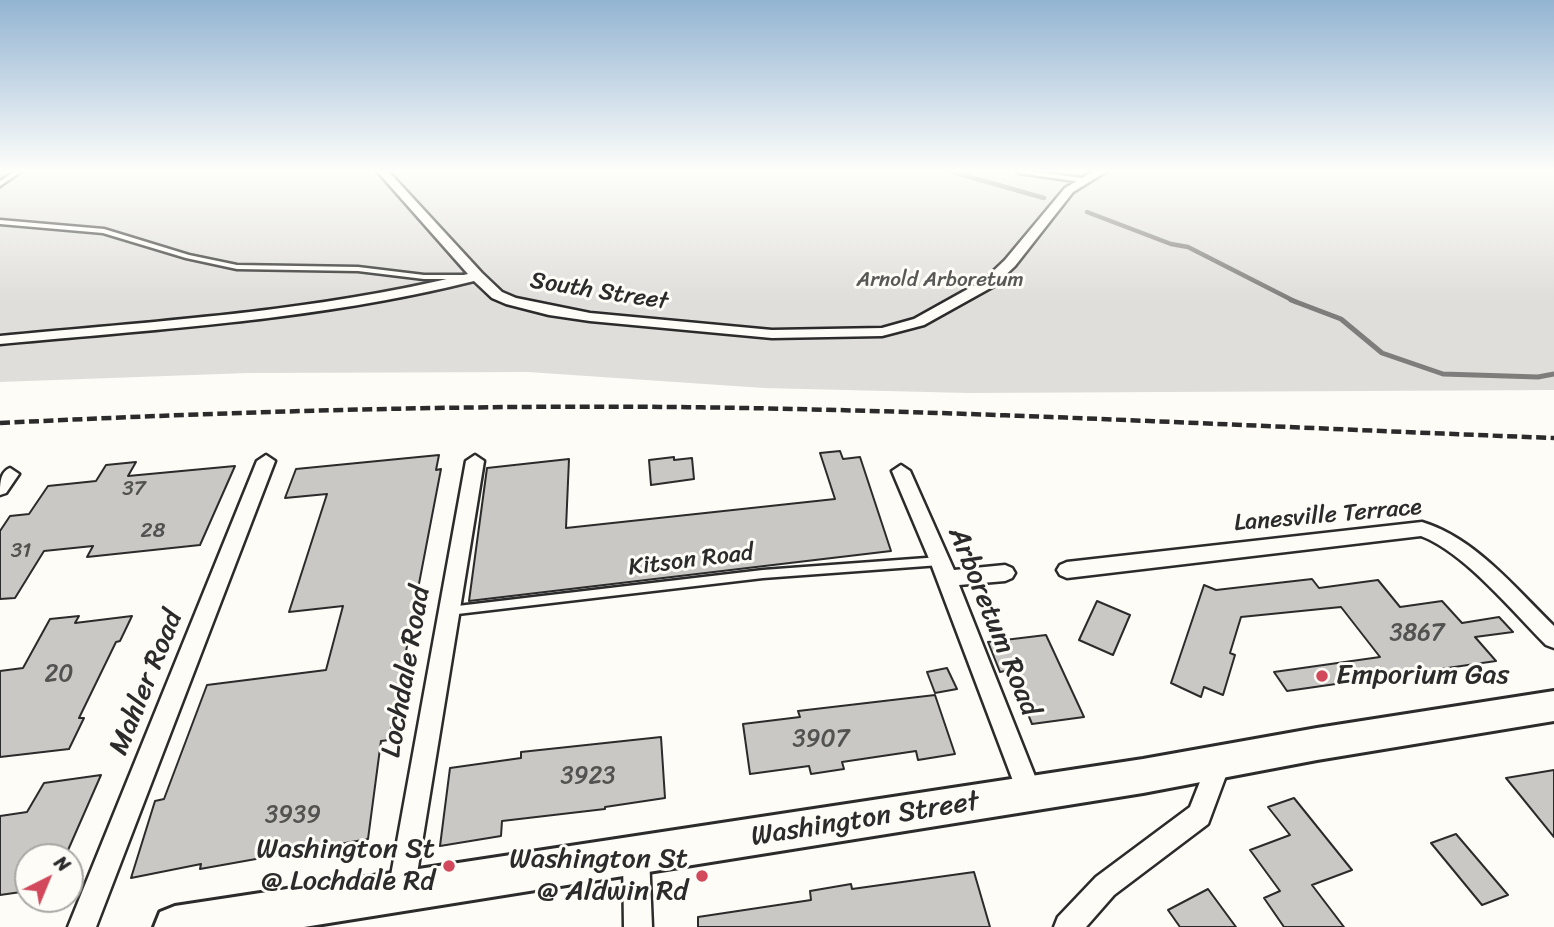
<!DOCTYPE html>
<html>
<head>
<meta charset="utf-8">
<style>
  body { margin:0 }
  #map { position:relative; width:1554px; height:927px; overflow:hidden; background:#fdfcf7; font-family:Sriracha,sans-serif }
  canvas { display:block }
  .north { position:absolute; left:14px; top:843px; width:70px; height:70px; box-sizing:border-box; background:#fdfcf7; border:2px solid #a9a8a5; border-radius:50%; rotate:43deg; font-size:19px; font-weight:700; line-height:28px; text-align:center; color:#2b2b2b }
  .north::after { content:''; display:block; margin:auto; width:24px; height:32px; background:#d1495b; clip-path:polygon(50% 0,100% 100%,50% 72%,0 100%) }
</style>
</head>
<body>
<div id="map">
<canvas width="1554" height="927"></canvas>
<div class="north">N</div>
</div>
<script>
const context = document.querySelector('canvas').getContext('2d');
context.lineJoin = 'round';
function fill(path, color) {
  context.fillStyle = color;
  context.fill(path, 'evenodd');
}
function trace(path, color, width, dash) {
  context.strokeStyle = color;
  context.lineWidth = width;
  context.lineCap = dash ? 'butt' : 'round';
  context.setLineDash(dash || []);
  context.stroke(path);
}
function drawText(font, color, halo, rows, align = 'center') {
  context.font = font + ' Sriracha,sans-serif';
  context.lineWidth = 6;
  context.setLineDash([]);
  context.textBaseline = 'middle';
  context.strokeStyle = halo;
  context.fillStyle = color;
  for (const [text, x, y, turn = 0] of rows) {
    context.save();
    context.translate(x, y);
    context.rotate((+turn || 0) * Math.PI / 180);
    context.textAlign = isNaN(turn) ? turn : align;
    if (halo) context.strokeText(text, 0, 0);
    context.fillText(text, 0, 0);
    context.restore();
  }
}
fill(new Path2D(`
  M0 171H1554V390L969 393 764 388 528 372 248 373 0 382Z`), '#dfdeda');
trace(new Path2D(`
  M949 171 1044 198
  M1087 212 1171 244 1188 247 1296 302`), '#7e7d7b', 4.5);
trace(new Path2D(`
  M1291 300 1341 319 1382 353 1443 374 1538 377 1554 374`), '#7e7d7b', 5);
const building = new Path2D(`
  M840 451 843 459 860 457 891 551 469 601 487 468 569 459 566 528 835 499 820 453Z
  M439 455 436 470 441 469 389 740 381 741 368 839 200 869 201 864 131 878 155 801 164 799 207 685 326 670 343 606 289 612 327 494 285 498 296 469Z
  M674 457V460L692 458 694 479 651 485 649 460Z
  M136 462 128 476 235 466 200 545 87 557 93 546 44 551 15 598 0 599V531L10 516 29 514 48 486 96 481 106 465Z
  M1312 579 1319 588 1378 580 1400 607 1442 601 1462 623 1499 617 1513 632 1475 637 1496 661 1287 691 1274 672 1380 657 1341 607 1241 617 1230 653 1235 655 1223 695 1204 687 1201 697 1171 683 1204 585 1216 590Z
  M1097 601 1130 615 1113 655 1079 640Z
  M79 616 75 623 132 616 120 641 116 642 79 718H84L69 749 0 757V671L23 668 50 619Z
  M1046 635 1084 717 1032 724 1010 670 1000 672 988 642Z
  M947 668 957 689 935 693 927 672Z
  M935 695 955 754 918 760 916 751 842 762 844 769 811 774 809 766 750 774 743 724 800 717 798 711Z
  M661 737 665 798 605 807V809L502 821 501 836 440 846 450 768 521 758V752Z
  M1554 770V837L1506 778Z
  M101 775 65 857H28V891L0 895V816L27 812 44 783Z
  M1294 798 1352 870 1312 885 1344 927H1284L1264 898 1280 891 1250 850 1290 835 1268 807Z
  M1456 834 1508 895 1482 905 1431 843Z
  M974 872 990 927H698V917L811 900 810 891 851 884 852 889Z
  M1208 889 1236 927H1180L1168 910Z`);
fill(building, '#c9c8c4');
trace(building, '#2b2b2b', 2);
const lane = new Path2D(`
  M16 171H22L0 186V181Z
  M1017 171H1028L1082 178 1085 180 1082 182 1019 173Z
  M0 220 104 229 189 255 237 265 358 267 424 275H465L468 277 465 279H424L358 271 237 269 186 258 103 233 0 224Z
  M940 557 943 558 945 561 943 564 940 565 763 578 449 615 445 614 444 611 445 608 449 607 763 570Z`);
const street = new Path2D(`
  M377 171H388L482 273 502 292 516 298 590 313 772 330 882 328 914 319 984 280 1005 260 1065 188 1094 171H1107L1073 192 1015 266 994 286 924 325 882 336 772 338 590 321 549 315 506 304 492 298 474 281C319 320 159 329 0 344V336C156 321 315 312 468 274Z
  M266 455 275 461 96 927H68L257 461Z
  M475 455 484 461 414 892 410 901 401 905 392 901 388 892 466 461Z
  M901 465 910 471 954 570 1005 565 1012 568 1015 573 1012 578 1005 581 959 585 1042 794 1039 802 1030 806 1021 802 1018 794 930 561 892 471Z
  M10 468 19 474 6 493 0 495C0 484 0 472 10 468Z
  M1422 522C1475 538 1515 588 1554 626V648L1546 645C1513 612 1464 552 1421 536L1067 578 1060 575 1057 570 1060 565 1067 562Z
  M1219 751 1227 754 1231 762 1208 824 1114 895 1086 927H1054L1058 917 1096 877 1190 807 1211 754Z
  M636 842 645 846 649 855 652 927H624L623 855 627 846Z`);
const primary = new Path2D(`
  M1554 691V721L1317 760 1143 793 304 927H154L160 912 175 906 1143 759 1317 728Z`);
trace(lane, '#2b2b2b', 5);
trace(street, '#2b2b2b', 5);
trace(primary, '#2b2b2b', 6);
fill(lane, '#fdfcf7');
fill(street, '#fdfcf7');
fill(primary, '#fdfcf7');
trace(new Path2D(`
  M0 423C224 412 448 405 672 407 966 410 1260 427 1554 438`), '#2b2b2b', 4.5, [10, 4.5]);
const sky = context.createLinearGradient(0, 0, 0, 300);
sky.addColorStop(0, '#93b4d2');
sky.addColorStop(0.57, '#fefefb');
sky.addColorStop(1, '#fefefb00');
context.fillStyle = sky;
context.fillRect(0, 0, 1554, 300);
for (const [x, y, r, color] of [
  [1322,676,7,"#d1495b"],
  [449,866,7,"#d1495b"],
  [702,876,7,"#d1495b"]
]) {
  const dot = new Path2D();
  dot.arc(x, y, r, 0, 2 * Math.PI);
  context.fillStyle = color;
  context.fill(dot);
  trace(dot, '#fdfcf7', 2.5);
}
drawText('21px', '#585857', '#fdfcf7', [
  ["Arnold Arboretum",940,281]
]);
drawText('21px', '#525251', null, [
  ["37",134,490],
  ["28",153,532],
  ["31",21,552]
]);
drawText('24px', '#2b2b2b', '#fdfcf7', [
  ["South Street",599,292,9],
  ["Lanesville Terrace",1328,516,-5],
  ["Kitson Road",691,561,-7]
]);
drawText('24px', '#525251', null, [
  ["3867",1417,634],
  ["20",59,675],
  ["3907",821,740],
  ["3923",588,777],
  ["3939",293,816]
]);
drawText('28px', '#2b2b2b', '#fdfcf7', [
  ["Arboretum Road",993,622,68],
  ["Lochdale Road",407,672,-80],
  ["Mahler Road",147,683,-68],
  ["Washington Street",865,820,-9]
]);
drawText('28px', '#2b2b2b', '#fdfcf7', [
  ["Emporium Gas",1336,676,"left"],
  ["Washington St",435,850],
  ["@ Lochdale Rd",435,882],
  ["Washington St",688,860],
  ["@ Aldwin Rd",688,892]
], 'right');
</script>
</body>
</html>
